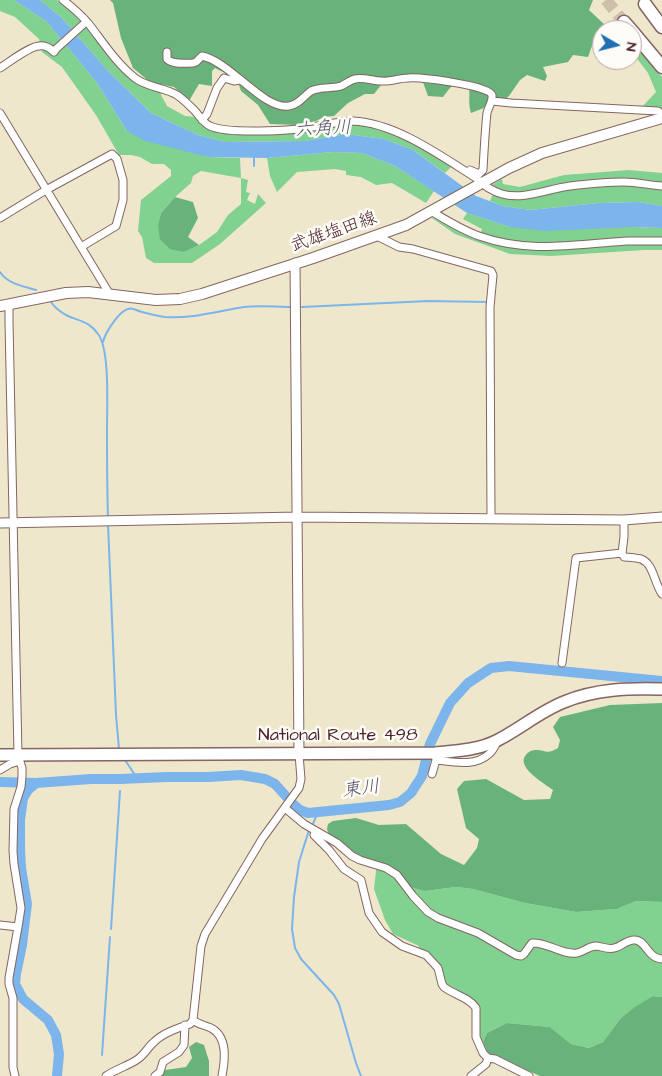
<!DOCTYPE html>
<html>
<head>
<meta charset="utf-8">
<style>
  body { margin:0 }
  #map { position:relative; width:662px; height:1076px; overflow:hidden; background:#efe7cb; font-family:"Architects Daughter",sans-serif }
  canvas { display:block }
  .north { position:absolute; left:592px; top:20px; width:50px; height:50px; box-sizing:border-box; background:#fdfcf7; border:1px solid #b5a4a5; border-radius:50%; rotate:98deg; font-size:14px; font-weight:700; line-height:20px; text-align:center; color:#4a1f2b }
  .north::after { content:''; display:block; margin:auto; width:18px; height:22px; background:#1f6fb2; clip-path:polygon(50% 0,100% 100%,50% 72%,0 100%) }
</style>
</head>
<body>
<div id="map">
<canvas width="662" height="1076"></canvas>
<div class="north">N</div>
</div>
<script>
const context = document.querySelector('canvas').getContext('2d');
context.lineJoin = 'round';
function fill(path, color) {
  context.fillStyle = color;
  context.fill(path, 'evenodd');
}
function trace(path, color, width, dash) {
  context.strokeStyle = color;
  context.lineWidth = width;
  context.lineCap = dash ? 'butt' : 'round';
  context.setLineDash(dash || []);
  context.stroke(path);
}
function drawText(font, color, halo, rows, align = 'center') {
  context.font = font + ' "Architects Daughter","Klee One",sans-serif';
  context.lineWidth = 5;
  context.setLineDash([]);
  context.textBaseline = 'middle';
  context.strokeStyle = halo;
  context.fillStyle = color;
  for (const [text, x, y, turn = 0] of rows) {
    context.save();
    context.translate(x, y);
    context.rotate((+turn || 0) * Math.PI / 180);
    context.textAlign = isNaN(turn) ? turn : align;
    if (halo) context.strokeText(text, 0, 0);
    context.fillText(text, 0, 0);
    context.restore();
  }
}
fill(new Path2D(`
  M0 0H14L47 22 97 83 127 131 208 157 240 158 241 178 248 180 246 192 250 193 247 200 255 204 258 194 266 203 220 244 192 263H154L146 258 142 237 138 231 141 200 171 176V170L164 164H152L140 157 131 155H119L96 115 62 67 42 52 39 39 15 17 0 11ZM201 171 241 178V204L228 215 217 232 199 245 184 252 158 225 161 213 175 197 191 183 193 176Z
  M40 0H57L70 10 88 29 115 64 134 82 160 93 167 106 185 116 196 117 204 127 215 131 232 133 312 131 350 124 375 127 414 142 451 167 445 173 413 150 384 139 346 134 304 141 225 142 198 135 151 113 108 71 61 17Z
  M632 46H636L662 77V108H641L656 92 648 73 632 52Z
  M333 152 362 153 395 166 434 191 426 203 392 183 376 185 361 177 346 175V171L335 169 297 172 277 192 270 176 267 158Z
  M629 170 662 173V206L638 202 599 203 530 210 503 206 490 201 495 189 490 186 502 179 503 184 520 187 564 175Z
  M467 213 510 227H632L662 228V250H644L551 256 510 254 455 234 432 218 435 216 479 238 482 229 463 219Z
  M377 862 387 865 425 891 456 887 473 889 525 903 576 912 617 909 636 901 661 902H662V997L653 996 620 1019 603 1042 589 1048 571 1044 550 1027 507 1023 487 1033 483 1042 480 1041 477 1005 445 985 441 967 418 949 419 946 393 934 385 920 374 889Z`), '#81d191');
fill(new Path2D(`
  M110 0H593L589 10 606 26 605 30H602V39L593 43 588 57 573 55 568 62 543 67 547 76 545 81 527 75 520 80 509 96 505 99 488 100 484 108 471 113C468 104 470 96 469 86 451 84 453 84 443 97L428 96 420 74 402 76 385 80 374 94H365L348 103 334 116 324 117 316 121 297 125 270 124 258 105 241 91 237 79 215 68 212 71V86L199 84 189 101 174 87 150 82 133 68 121 38 113 3Z
  M175 197 193 202 198 218 188 237 199 245 184 252 170 249 160 239 158 225 161 213Z
  M662 703V902L636 901 617 909 576 912 525 903 473 889 456 887 425 891 411 887 387 865 358 856 342 843 329 836 327 829 328 824 333 821 356 818 379 825 406 824 441 854 464 865 477 848 479 839 466 828 457 789 464 781 486 779 524 800 550 799 553 790C545 784 517 768 525 756 527 753 531 750 535 750 547 750 546 755 558 748L560 740 553 727 560 717 610 705Z
  M653 996 662 997V1076H540L488 1053 483 1042 487 1033 507 1023 550 1027 571 1044 589 1048 603 1042 620 1019 635 1007Z
  M196 1042 204 1045 209 1061V1076H158L165 1070 186 1067 192 1058 189 1047Z`), '#68b37b');
fill(new Path2D(`
  M14 0H40L61 17 108 71 151 113 198 135 225 142 304 141 346 134 384 139 413 150 476 196 503 206 530 210 599 203 638 202 662 206V228L632 227 544 231 510 227 467 213 395 166 362 153 333 152 267 158 208 157 145 141 127 131 97 83 47 22Z`), '#7bb5ec');
trace(new Path2D(`
  M254 156V166
  M0 272C8 284 23 286 36 290
  M51 302C55 308 59 311 66 315 78 321 89 321 98 334 110 349 107 407 107 428 107 458 107 487 108 517
  M302 307 428 301 488 302
  M103 342C105 333 119 311 128 309 133 307 137 311 142 312 150 314 157 316 165 317 192 319 218 311 244 307 259 305 276 307 291 307
  M108 524 116 715 119 749
  M125 760 137 778
  M312 826 318 812
  M309 830 299 862 294 897 292 929 295 948 301 959 334 995 339 1004 356 1063 361 1076
  M111 929 120 791
  M102 1055 110 937`), '#7bb5ec', 2);
trace(new Path2D(`
  M0 782 36 783 91 779H120L167 777H208L241 775 265 779 275 784 293 804 300 810 308 813 389 805 400 802 411 793 422 776 430 744 450 703 468 683 491 668 509 666 662 681
  M36 783 28 790 23 798 20 820V848L21 868 27 904 22 945 16 974 15 984 23 999 48 1020 56 1035 59 1054 57 1076`), '#7bb5ec', 10);
trace(new Path2D(`
  M606 0 624 22`), '#cebfab', 12, [12, 6]);
const minor = new Path2D(`
  M63 0C72 7 81 15 88 23 103 42 116 63 135 78 148 88 164 87 177 95 183 99 189 105 194 110 199 115 203 123 210 126 226 134 292 131 312 127 326 125 339 121 353 121 396 123 441 156 476 178 483 185 492 191 502 194 523 200 548 189 570 186 587 184 607 182 624 182 636 182 649 185 662 186
  M167 52V59C173 65 185 63 193 63L196 62 202 56C231 62 263 110 289 106 298 105 304 96 311 91 321 86 331 89 341 86 346 84 350 80 355 79 363 77 373 81 381 81 390 82 399 78 408 78 419 77 489 85 492 95 493 101 488 108 487 113 485 132 484 151 483 170L479 174 470 170
  M0 68C8 63 30 46 39 46 45 45 50 48 54 52L56 49 86 22
  M492 101 511 103 658 111 662 114
  M0 113 109 293
  M202 120 207 114 217 88 224 78 234 81 240 80
  M431 211C446 220 462 230 479 236 530 254 575 244 627 241 639 241 650 241 662 241
  M0 218 46 190 112 154 117 159 123 180V200L116 226 81 247
  M377 236 399 247 413 249 491 271 493 275 490 307 491 519
  M9 305V322L18 755 22 768V777L21 787 14 809 13 851 14 864 21 908 18 927 9 978V984L13 998V1067L15 1076
  M622 553 624 537V520
  M562 663 576 558 622 553 624 557C630 557 636 558 641 559 654 564 654 583 662 594
  M435 753 436 760C454 762 475 767 489 754 493 751 495 745 498 741
  M0 770 10 764 20 761
  M432 774 436 760
  M285 808 304 824 337 843 352 856 360 860 386 868 397 875 413 896 428 912 438 918 478 933 516 955 521 956 524 954 532 943C547 942 562 955 577 953 583 952 588 947 595 946 601 946 608 950 614 948 621 947 627 939 635 940 644 940 647 953 655 957 657 958 660 959 662 959
  M315 831 314 835 329 850 344 869 361 880 369 913 382 932 402 946 426 955 438 968 442 984 444 987C454 995 469 997 476 1008V1037L483 1053 488 1058 495 1059 529 1076
  M0 925 18 927
  M193 1020C199 1025 205 1025 211 1028 228 1037 225 1060 222 1076
  M106 1076C116 1069 128 1066 138 1059 145 1054 148 1047 154 1042 163 1033 178 1028 190 1024L193 1020 201 946 205 934 262 839 299 788 301 779 299 754
  M155 1076 160 1072 163 1062 179 1052 184 1045 185 1025
  M471 1076 486 1064 488 1058`);
const tertiary = new Path2D(`
  M295 263 299 754
  M0 523 298 517 624 520 662 517`);
const secondary = new Path2D(`
  M0 306 66 293 88 292 156 300 180 299 202 294 313 258 406 225 509 168 542 153 662 118`);
const trunk = new Path2D(`
  M0 755 435 753C457 751 479 750 498 740 521 728 541 711 564 702 595 689 629 688 662 689`);
const motorway = new Path2D(`
  M645 4 662 27
  M624 22 631 30
  M632 31 662 67`);
trace(minor, '#846563', 9);
trace(tertiary, '#846563', 11);
trace(secondary, '#846563', 12);
trace(trunk, '#846563', 14);
trace(motorway, '#846563', 15);
trace(minor, '#fff', 7);
trace(tertiary, '#fff', 9);
trace(secondary, '#fff', 10);
trace(trunk, '#fff', 11);
trace(motorway, '#fff', 12);
drawText('18px', '#4a1f2b', '#fdfcf7', [
  ["武雄塩田線",334,233,-19],
  ["National Route 498",338,736]
]);
drawText('italic 19px', '#5b546f', '#fdfcf7', [
  ["六角川",323,130,-3],
  ["東川",361,790,-7]
]);
</script>
</body>
</html>
